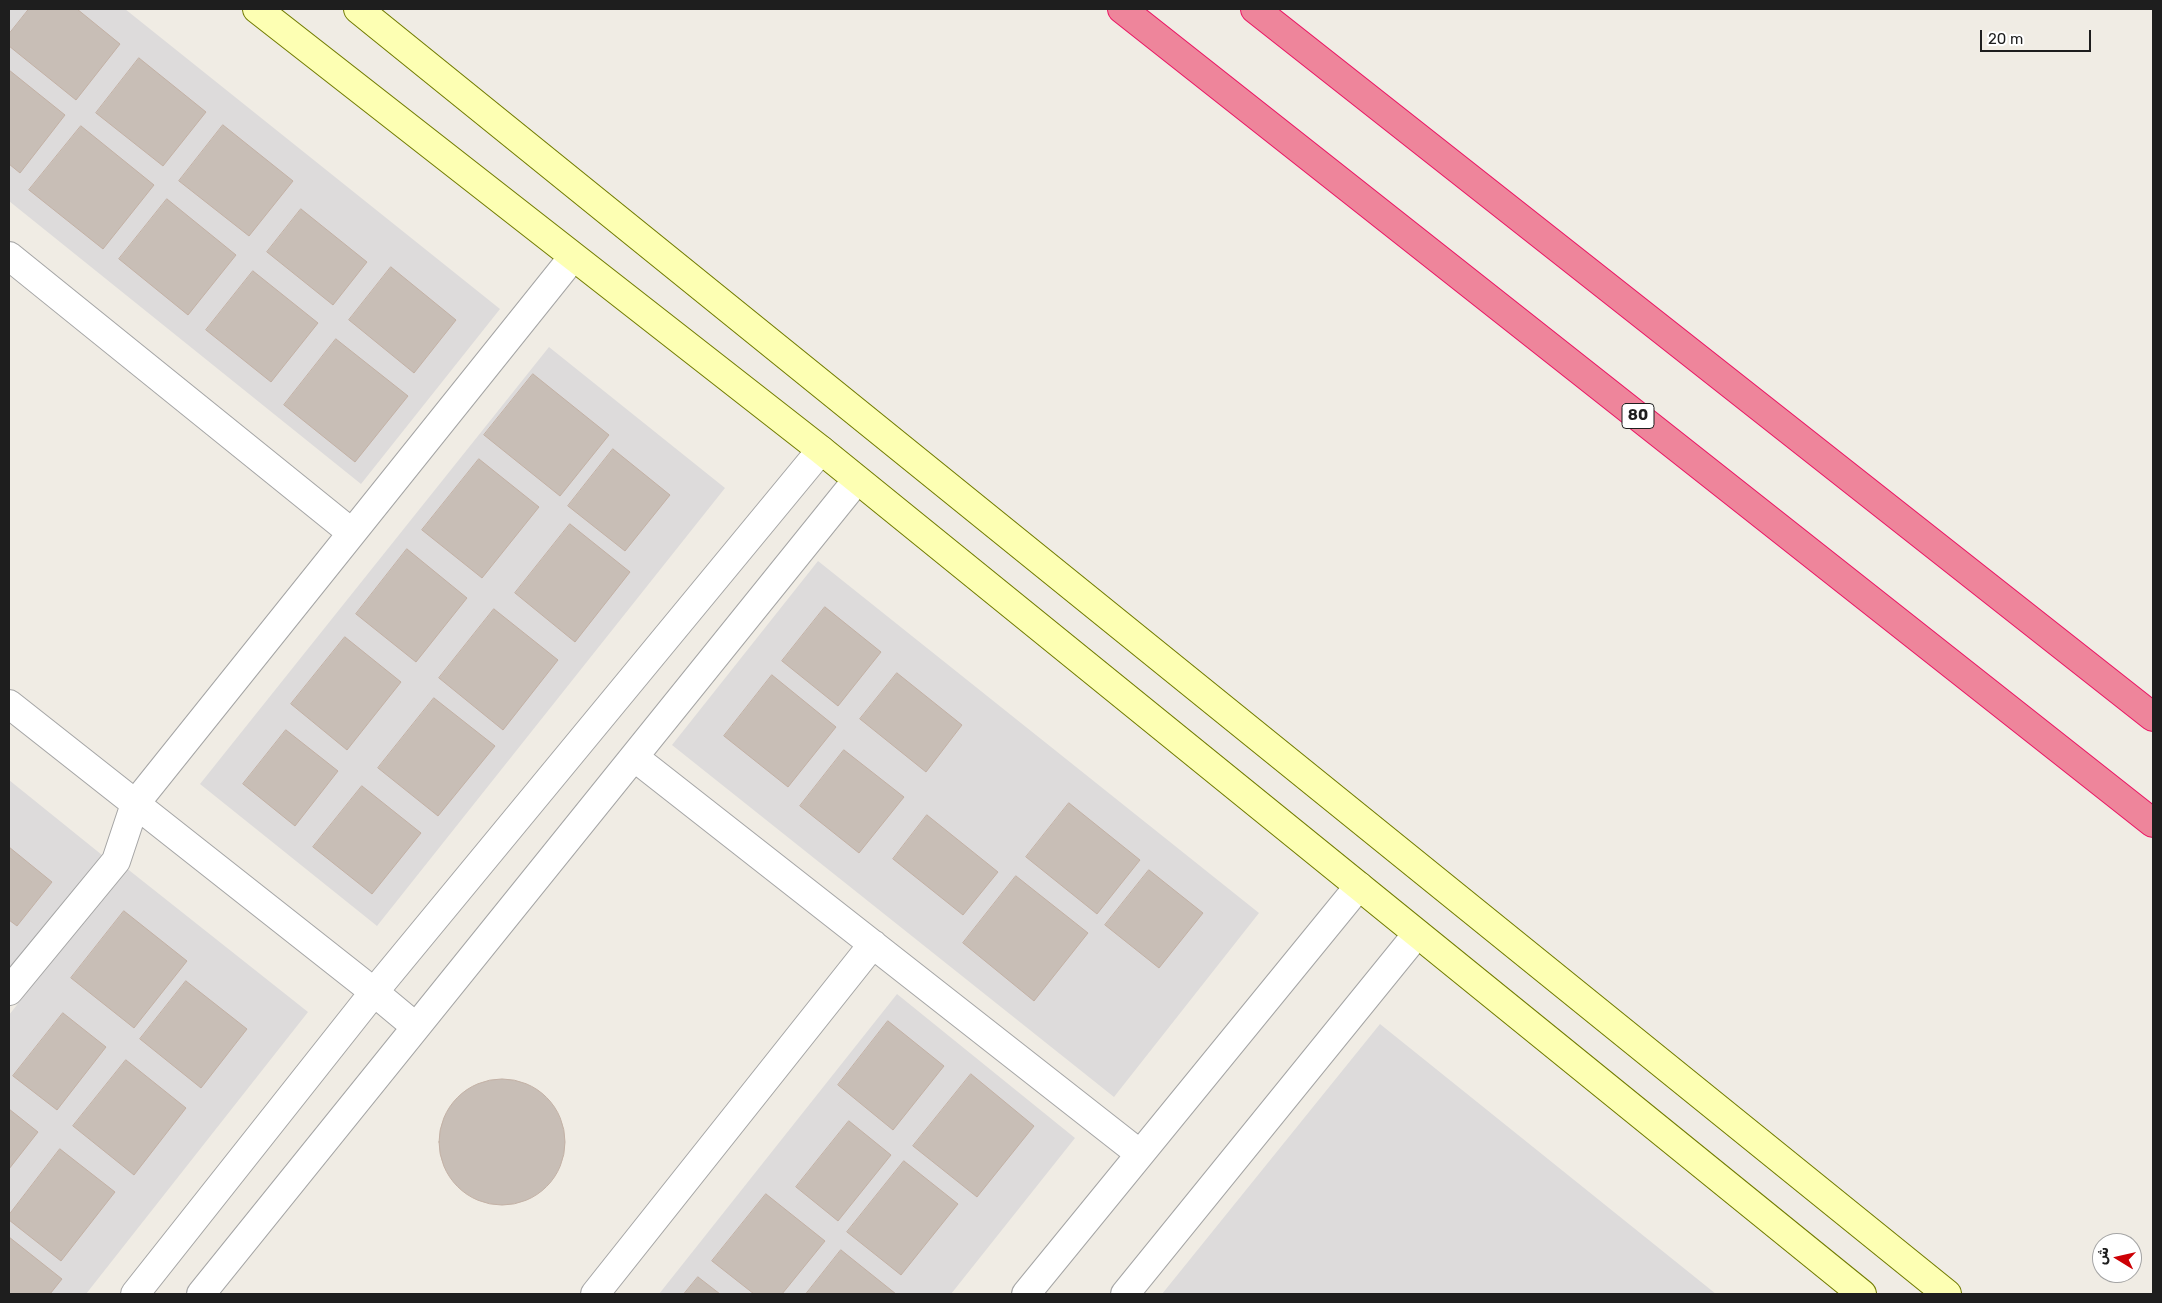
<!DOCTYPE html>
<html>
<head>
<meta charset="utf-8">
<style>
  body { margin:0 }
  #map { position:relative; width:2162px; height:1303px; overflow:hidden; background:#f0ece4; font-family:Rubik,"Noto Sans Arabic",sans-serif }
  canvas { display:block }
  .frame { position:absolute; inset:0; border:10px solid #1e1e1e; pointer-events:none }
  .north { position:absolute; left:2092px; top:1233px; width:50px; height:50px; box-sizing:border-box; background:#fff; border:1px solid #a5a5a5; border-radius:50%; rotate:279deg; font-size:14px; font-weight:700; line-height:20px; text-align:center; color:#1e1e1e }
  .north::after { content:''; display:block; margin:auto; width:18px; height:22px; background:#cd0005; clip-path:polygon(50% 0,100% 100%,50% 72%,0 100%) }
  .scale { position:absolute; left:1980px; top:30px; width:111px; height:22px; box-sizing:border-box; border:2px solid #1e1e1e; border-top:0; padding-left:6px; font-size:15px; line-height:18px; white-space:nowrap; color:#1e1e1e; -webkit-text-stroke:4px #fff; paint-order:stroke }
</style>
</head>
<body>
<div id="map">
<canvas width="2162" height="1303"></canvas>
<div class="frame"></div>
<div class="north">ش</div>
<div class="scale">20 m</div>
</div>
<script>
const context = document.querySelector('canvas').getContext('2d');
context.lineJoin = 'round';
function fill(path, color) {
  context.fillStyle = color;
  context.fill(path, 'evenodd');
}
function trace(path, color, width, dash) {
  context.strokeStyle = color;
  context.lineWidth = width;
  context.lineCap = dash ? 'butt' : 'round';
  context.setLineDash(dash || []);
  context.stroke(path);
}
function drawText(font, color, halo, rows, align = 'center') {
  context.font = font + ' Rubik,sans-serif';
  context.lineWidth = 4.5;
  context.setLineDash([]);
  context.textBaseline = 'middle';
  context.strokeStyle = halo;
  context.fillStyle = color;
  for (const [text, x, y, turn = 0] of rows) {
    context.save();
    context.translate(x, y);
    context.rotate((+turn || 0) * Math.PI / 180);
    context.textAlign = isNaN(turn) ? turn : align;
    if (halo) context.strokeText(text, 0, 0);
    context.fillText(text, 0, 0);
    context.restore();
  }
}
fill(new Path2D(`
  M9 9H125L500 309 361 484 9 201Z
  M549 347 725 488 377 926 200 784Z
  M818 561 1259 913 1114 1097 672 745Z
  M9 780 102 855 9 971Z
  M125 867 308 1012 86 1294H9V1015Z
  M897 994 1075 1138 951 1294H659Z
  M1380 1024 1716 1294H1162Z`), '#dddbdb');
const building = new Path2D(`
  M29 9H77L120 44 76 100 9 46V34Z
  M139 58 206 112 163 166 96 113Z
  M9 70 65 115 20 173 9 164Z
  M223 125 293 181 249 236 179 181Z
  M81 126 154 185 103 249 29 190Z
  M167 199 236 255 188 315 119 259Z
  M301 209 367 262 333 305 267 252Z
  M391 267 456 320 414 373 349 320Z
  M253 271 318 323 271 382 206 330Z
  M336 339 408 396 355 462 284 405Z
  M533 374 609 435 560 496 484 435Z
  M613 449 670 495 625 551 568 506Z
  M479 459 539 507 482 578 422 530Z
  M570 524 630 572 575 642 515 593Z
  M407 549 467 598 416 662 356 614Z
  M825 607 881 652 838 706 782 661Z
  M494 609 558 660 503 730 439 678Z
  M345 637 401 682 347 750 291 704Z
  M897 673 962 725 926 772 860 719Z
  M772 675 836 727 788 787 724 736Z
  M434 698 495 746 438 816 378 768Z
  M286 730 338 771 295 826 243 784Z
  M844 750 904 797 859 853 800 806Z
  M362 786 421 833 372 894 313 847Z
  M1069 803 1140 860 1097 914 1026 857Z
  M927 815 998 872 963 915 893 859Z
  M9 847 52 882 17 926 9 920Z
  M1149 870 1203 913 1159 968 1105 925Z
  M1016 876 1088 933 1034 1001 963 943Z
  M124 911 187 961 134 1028 71 978Z
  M186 981 247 1029 201 1088 140 1039Z
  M63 1013 106 1047 57 1110 13 1076Z
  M888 1021 944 1066 893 1130 838 1085Z
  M126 1060 186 1108 134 1175 73 1126Z
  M971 1074 1034 1126 977 1197 913 1146Z
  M439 1142a63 63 0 1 1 126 0a63 63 0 1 1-126 0Z
  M9 1109 38 1132 9 1169Z
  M849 1121 891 1155 838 1221 796 1187Z
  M60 1149 115 1192 61 1261 9 1220V1215Z
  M904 1161 958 1204 901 1275 847 1232Z
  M766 1194 825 1241 782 1294H754L712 1261Z
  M9 1237 62 1279 50 1294H9Z
  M841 1250 896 1294H806Z
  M698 1277 720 1294H684Z`);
fill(building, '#c8beb6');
trace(building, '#c3b1a5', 1);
const street = new Path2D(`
  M9 256 352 533
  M9 704 374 992 416 1027
  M634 757 1140 1154
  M9 991 116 861 135 804 573 257
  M135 1294 374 992 821 450
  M201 1294 857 480
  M595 1294 873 944
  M1026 1294 1359 886
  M1125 1294 1417 934`);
const secondary = new Path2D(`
  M257 9 821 450 1862 1294
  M358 9 1947 1294`);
const highway = new Path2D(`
  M1122 9 2153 823
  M1255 9 2153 717`);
trace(street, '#a5a5a5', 30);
trace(secondary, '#717b00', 30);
trace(highway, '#ea1563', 30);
trace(street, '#fff', 28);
trace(secondary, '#fdffb3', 28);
trace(highway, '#ee859b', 28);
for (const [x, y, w] of [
  [1638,416,32]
]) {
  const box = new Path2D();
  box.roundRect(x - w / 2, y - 12.5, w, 25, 4);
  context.fillStyle = '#fff';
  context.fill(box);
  trace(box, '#1e1e1e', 1);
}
drawText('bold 15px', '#1e1e1e', null, [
  ["80",1638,416]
]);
</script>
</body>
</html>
